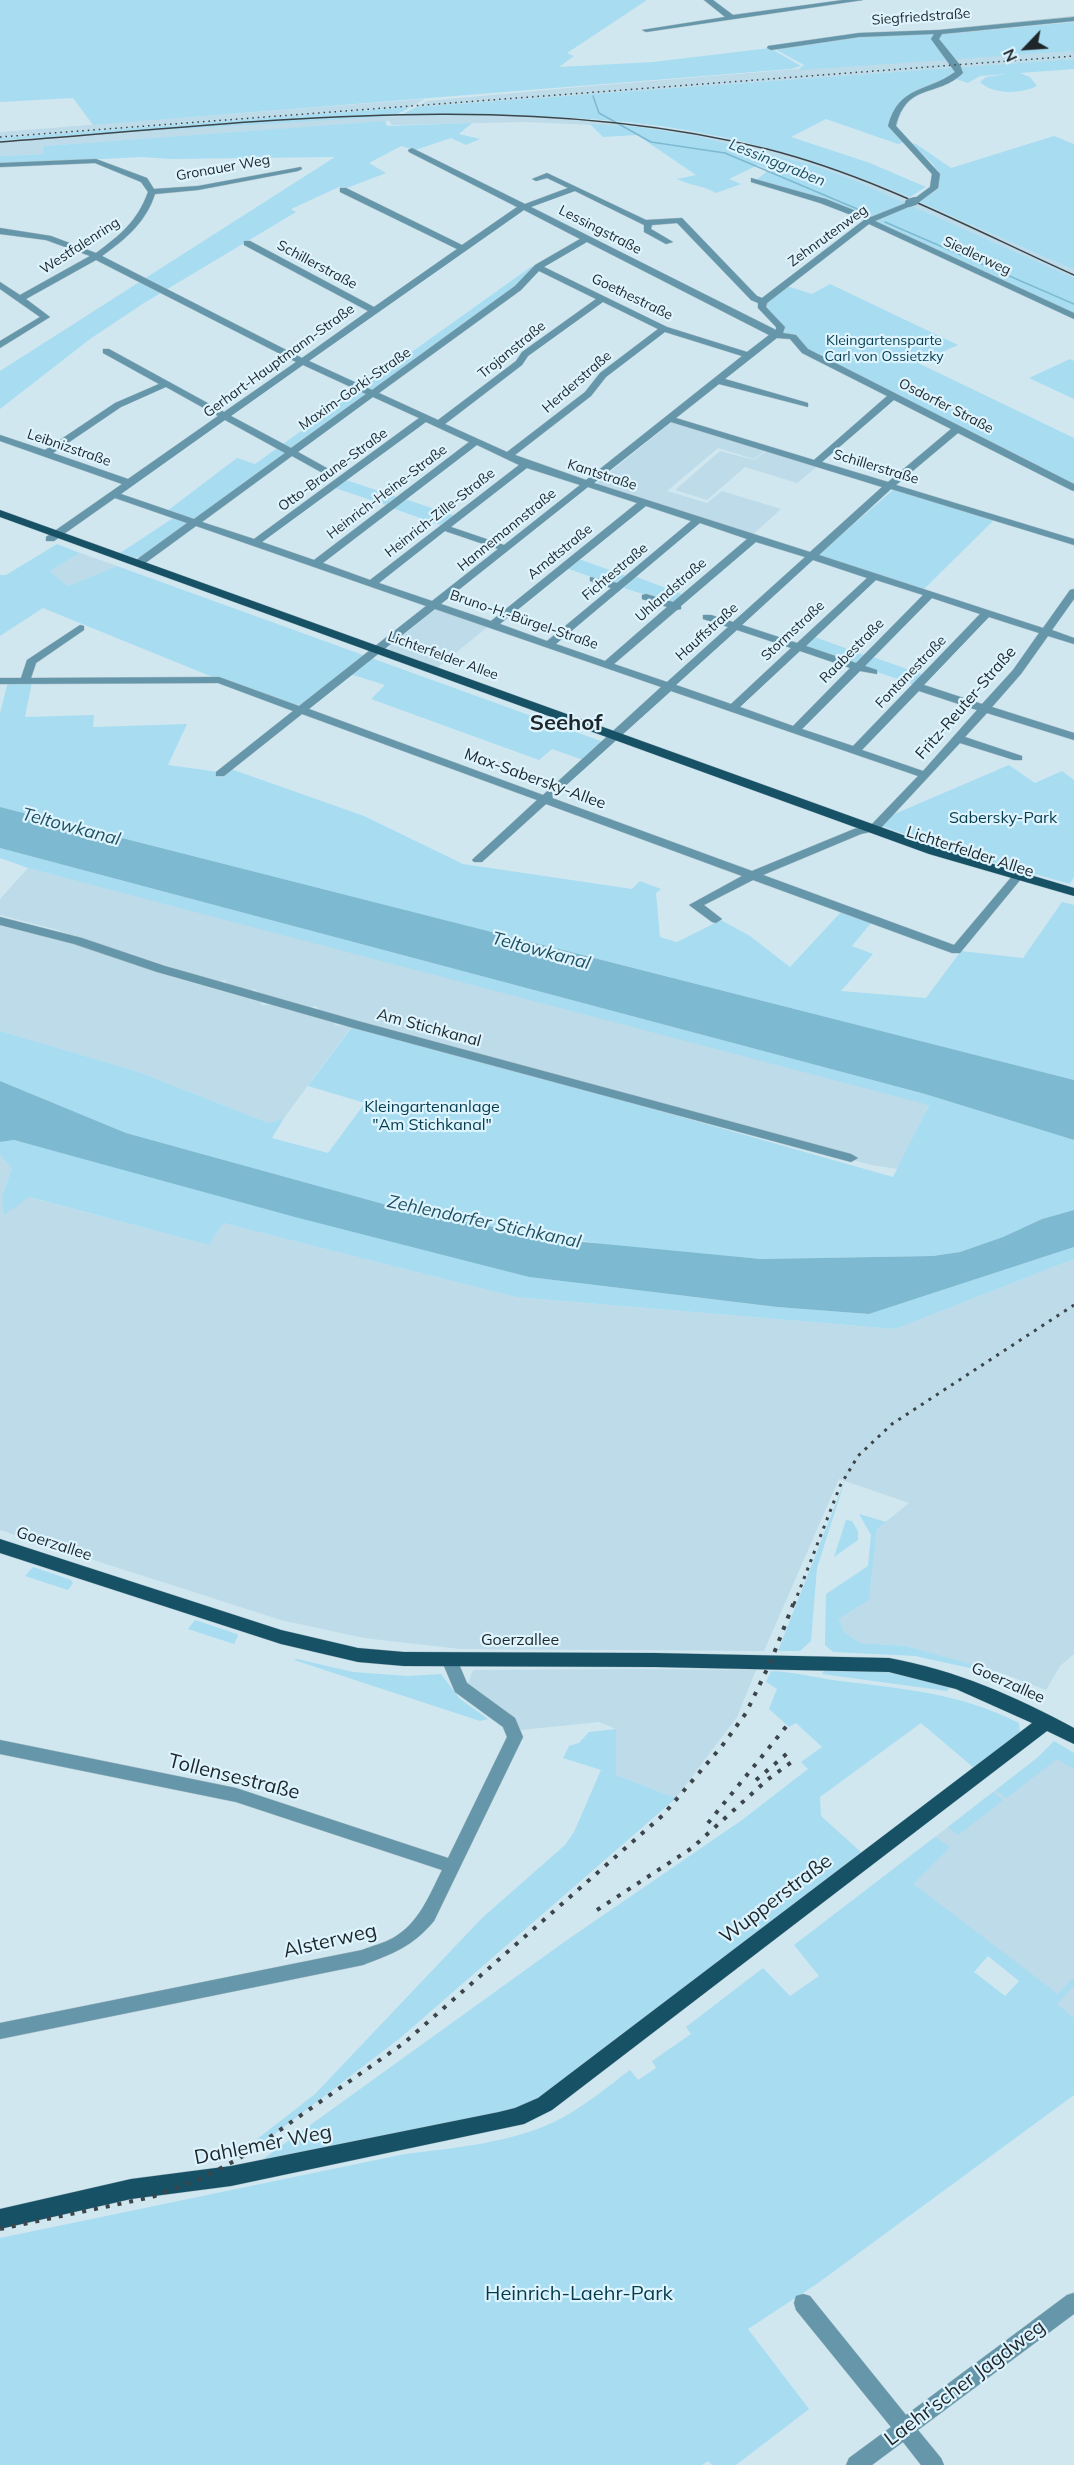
<!DOCTYPE html>
<html>
<head>
<meta charset="utf-8">
<style>
  body { margin:0 }
  #map { position:relative; width:1074px; height:2465px; overflow:hidden; background:#d0e7f0; font-family:Mulish,sans-serif }
  canvas { display:block }
  .north { position:absolute; left:996px; top:18px; width:60px; height:60px; -webkit-text-stroke:4px #ddf4fe; paint-order:stroke; rotate:245deg; font-size:16px; font-weight:700; line-height:24px; text-align:center; color:#1e262a }
  .north::after { content:''; display:block; margin:auto; width:21px; height:27px; background:#1e262a; clip-path:polygon(50% 0,100% 100%,50% 72%,0 100%) }
</style>
</head>
<body>
<div id="map">
<canvas width="1074" height="2465"></canvas>
<div class="north">N</div>
</div>
<script>
const context = document.querySelector('canvas').getContext('2d');
context.lineJoin = 'round';
function fill(path, color) {
  context.fillStyle = color;
  context.fill(path, 'evenodd');
}
function trace(path, color, width, dash) {
  context.strokeStyle = color;
  context.lineWidth = width;
  context.lineCap = dash ? 'butt' : 'round';
  context.setLineDash(dash || []);
  context.stroke(path);
}
function drawText(font, color, halo, rows, align = 'center') {
  context.font = font + ' Mulish,sans-serif';
  context.lineWidth = 4.5;
  context.setLineDash([]);
  context.textBaseline = 'middle';
  context.strokeStyle = halo;
  context.fillStyle = color;
  for (const [text, x, y, turn = 0] of rows) {
    context.save();
    context.translate(x, y);
    context.rotate((+turn || 0) * Math.PI / 180);
    context.textAlign = isNaN(turn) ? turn : align;
    if (halo) context.strokeText(text, 0, 0);
    context.fillText(text, 0, 0);
    context.restore();
  }
}
fill(new Path2D(`
  M1074 51V59L416 107 427 101 579 87 799 69Z
  M425 99 411 107 0 138V132Z
  M478 115 554 117 639 124 701 133 815 161 861 176 1074 270V278L854 180 811 164 697 136 638 127 524 122 392 125 389 121 44 146V154L0 156V140L359 117Z
  M673 421 766 450 754 459 718 448 667 491 707 503 722 491 781 509 751 536 594 485Z
  M768 450 819 465 797 483 745 467 707 500 675 490 720 451 754 460Z
  M80 553 117 566 68 586 50 571Z
  M435 609 490 625 437 668 389 650 390 646Z
  M28 868 433 973 929 1104 898 1169 871 1165 320 1011 316 1006 310 1007 258 993 254 989 248 991 227 985 225 980 217 982 54 929 0 915V899Z
  M0 926 67 941 175 978 260 1002 262 1005H270L333 1022 335 1025 351 1027 284 1118 269 1123 136 1071 0 1031Z
  M0 1155 12 1168 2 1196 28 1197 209 1245 223 1223 516 1297 895 1329 1074 1259V1654L1060 1666 1046 1690 1001 1673 906 1646 860 1643 844 1632 839 1619 869 1600 877 1529 909 1503 839 1479 764 1651 460 1649 364 1638 281 1620 0 1530Z
  M626 1669 756 1670 737 1717 676 1798 616 1775V1729L599 1722 521 1730 513 1719 467 1686 473 1670Z
  M1037 1758 1074 1759V2027L1020 1982 895 1868Z`), '#bddbe8');
fill(new Path2D(`
  M0 0H647L567 53 574 56 559 67 653 62 770 48 801 66 791 69 93 125 73 98 0 102Z
  M1074 22V51L801 70 799 69 804 65 775 49C830 41 890 25 945 34Z
  M1074 59V69L1020 73 1030 77 1037 86C1021 94 993 95 980 82L986 77 1007 74 980 76 968 83 953 78 901 102 892 126 904 142 898 144 826 119 791 137 870 163 926 187 910 197C842 169 774 147 702 133 603 114 500 115 399 116L416 107Z
  M411 107 394 116 0 140V138Z
  M385 121 387 126 472 123 459 134 480 139 466 145 451 138 415 150 401 146 369 163 386 173 344 189 339 187 291 209 296 212 144 303 90 339 0 409V371L335 157 171 159 142 157 0 164V156L43 154 44 146Z
  M590 124 638 127 697 136 810 164 854 180 1074 278V315L875 222 756 180 769 170 758 165 729 179 741 184 716 193C703 185 691 186 677 179L696 175 637 135 603 137Z
  M1054 136 1074 144V270L920 202 936 190 939 175 933 164 910 143 916 144 951 168Z
  M532 266 534 268 516 287 194 520 167 511 237 458 255 464Z
  M830 284 958 345 918 363 1074 438V486L808 349 795 335 784 333 785 327 766 308 767 302 787 286 812 294Z
  M1070 359 1074 361V399L1029 378Z
  M346 480 397 497 386 505 335 488Z
  M893 490 994 520 923 590 819 557V554Z
  M402 498 455 516 440 525 392 508Z
  M175 517 189 522 143 556 135 558 120 553Z
  M57 544 80 553 50 571 68 586 117 566 609 744 589 762 552 749 539 760 371 699 385 685 347 673 305 704 298 705 215 678 43 608 0 636V575H6Z
  M576 558 629 577 614 585 566 568Z
  M634 576 687 596 674 604 624 588Z
  M812 636 867 656 858 664 802 645Z
  M870 656 927 676 915 685 863 667Z
  M8 682H32L25 717 94 715 93 727 187 724 168 765 226 773 231 769 364 816 463 864 632 889 640 881 661 889 656 893 660 937 677 942 721 920 750 936 790 967 841 912 871 923 852 946 873 954 841 991 926 998 961 951 1023 958 1062 902 1074 905V1080L0 807V713Z
  M1009 765 1035 783 1062 771 1074 780V877L1070 884 943 848 882 826 892 815Z
  M0 848 925 1094 1074 1140V1210L1042 1219 1003 1237 960 1252 933 1256 761 1259 608 1245 416 1213 126 1133 0 1081V1031L136 1071 269 1123 284 1118 272 1138 328 1153 365 1103 308 1086 354 1024 893 1177 929 1105 28 868 0 858Z
  M14 1140 529 1277 777 1307 869 1314 1074 1247V1259L895 1329 516 1297 223 1223 209 1245 29 1197 4 1215 2 1196 12 1168 0 1155V1142Z
  M845 1480 817 1568 811 1641 800 1651H778Z
  M859 1514 886 1522 877 1529 869 1600 839 1619 844 1632 860 1643 906 1646 989 1669 988 1672 915 1656 833 1652 825 1645 826 1594 868 1566 871 1535Z
  M846 1520 852 1521 858 1531V1540L834 1557Z
  M33 1567 71 1580 73 1583 68 1590 25 1576Z
  M195 1620 237 1634 238 1636 234 1644 188 1629Z
  M297 1659 353 1672 408 1676 441 1674 460 1699 488 1719 480 1721 294 1660Z
  M826 1668 897 1673 951 1686 947 1691 822 1674Z
  M771 1671C795 1672 816 1678 840 1681 904 1689 960 1693 1019 1723L1020 1733 974 1768 921 1723 820 1797 821 1816 862 1853 819 1888 527 2106 517 2110 256 2164 567 1940 742 1820 808 1769 801 1762 822 1747 796 1723 789 1727 769 1709 777 1689 766 1682Z
  M616 1729V1775L676 1798 399 2039 272 2136 244 2153 242 2151 315 2094 482 1918 565 1845 574 1832 601 1770 563 1758 569 1746 579 1743 589 1732Z
  M1054 1741 1074 1753V1769L1057 1759 1006 1798 996 1790 1037 1758Z
  M993 1792 1003 1800 958 1835 948 1827Z
  M935 1837 950 1847 913 1884 1058 1994 1074 1977V1985L1057 2004 1074 2018V2095L818 2283 748 2329 809 2409 736 2465H712L708 2461 702 2465H0V2238L405 2154C454 2148 509 2143 554 2122 581 2109 606 2088 630 2070L638 2080 656 2068 652 2061 691 2034 686 2027 763 1968 790 1996 819 1976 794 1945ZM988 1956 1019 1981 1005 1996 974 1972Z`), '#a8dcf1');
fill(new Path2D(`
  M0 807 1074 1080V1140L925 1094 0 848Z
  M0 1081 126 1133 416 1213 573 1241 761 1259 933 1256 960 1252 1003 1237 1042 1219 1074 1210V1247L869 1314 777 1307 529 1277 295 1217 14 1140 0 1142Z`), '#7db9d0');
trace(new Path2D(`
  M593 96 599 113 651 142 725 153 862 211
  M885 222 1074 304`), '#7db9d0', 1.5);
const minor = new Path2D(`
  M704 0H713L733 15 843 0H863L646 32 642 30 725 17Z
  M1074 17V21L942 34 939 39 960 65 963 73C937 98 907 82 896 126L940 174 938 188 918 203 875 221 1074 313V319L869 224 767 303 766 307 785 327 783 333 796 335 808 349 1074 484V491L1071 490 958 433 896 485 1074 539V545L891 489 819 555 1043 628 1070 590 1074 589V599L1052 630 1074 638V644L1048 636 1021 674 992 707 1074 733V740L987 713 965 737 1022 756V760H1014L960 743 879 830 861 834 763 875 954 945 1013 875H1021L1023 877 1021 879 960 953H952L753 880 704 905 722 919 716 923 712 922 689 905 742 876 546 804 482 862H474L472 860 474 858 537 800 302 714 224 776H216V772L293 711 218 683 0 684V678H21L27 660 80 625 84 626V630L36 663 31 678 219 677 299 706 426 606 196 526 144 564H136V560L187 523 115 498 54 541H46V537L122 484 0 441V435L45 450 115 403 159 384 103 353V349H109L224 412 296 362 96 260 26 299 50 317 0 348V341L40 317 0 289V282L20 295 90 256 46 240 0 234V228L51 236 96 253C120 235 137 222 148 192L141 182 95 163 0 167V163L96 159 147 178 154 189 198 186 301 167 302 169 298 171 198 190 155 194C146 222 126 239 102 256L302 358 368 311 244 245V241H250L374 307 457 249 340 192V188H346L462 245 517 207 409 152 408 150 412 148 525 204 568 188 547 178 536 181 532 179 547 173 646 220 682 218 757 296 762 298 864 220 820 203 751 182V178L826 199 871 217 911 201 930 187 932 174 888 126C899 85 926 93 955 72L931 39 934 34 859 37 771 50 767 48 768 46 859 33 939 30ZM575 191 644 225V232L666 244 673 242 651 229 652 225 677 223 751 300 758 303V308L776 327V330L531 207ZM524 210 580 239 535 265 515 286 372 390 309 361ZM587 242 769 335 747 352 667 327 544 267ZM539 271 596 299 522 352 516 361 438 420 379 393 521 290ZM603 302 658 329 600 373 585 392 507 452 445 424 522 365 528 356ZM665 332 742 356 586 480 515 455 591 396 606 377ZM777 338 790 339 802 353 887 396 814 460 676 418 719 384 808 407V403L725 379ZM303 365 366 394 291 448 231 416ZM166 387 218 416 128 479 53 453 121 407ZM373 397 419 418 254 539 202 522 292 456 328 476H334V472L298 452ZM894 400 951 429 888 482 822 462ZM225 420 285 453 194 519 121 494ZM426 422 469 442 314 560 262 542ZM671 422 882 487 810 552 594 483ZM477 445 519 465 370 580 323 563ZM527 468 580 485 504 545 451 527ZM588 487 637 503 491 621 441 604ZM646 506 691 521 617 583 590 577V581L611 588 547 641 500 624ZM700 523 747 539 673 602 646 594 642 595V599L667 607 605 661 556 644ZM445 531 498 549 432 601 379 583ZM756 542 805 557 733 622 711 615H703V619L728 627 667 682 614 664 677 610 681 609V606ZM813 560 867 578 797 643 742 625ZM876 580 923 595 856 663 806 646ZM932 598 980 614 853 746 802 729 860 671 877 674V670L865 666ZM435 609 661 687 543 795 309 709ZM989 617 1039 633 1013 670 982 704 924 685ZM737 630 791 648 731 704 676 685ZM800 651 850 668 793 726 740 707ZM671 691 918 776 871 825 854 829 752 871 552 798ZM919 691 977 710 923 771 862 750Z
  M0 917 82 938 165 966 358 1021 851 1154 858 1158 851 1162 350 1027 157 972 74 944 0 925Z
  M449 1653 455 1655 467 1683 515 1718 523 1737 434 1921C412 1947 394 1953 363 1965L0 2039V2023L362 1950C372 1946 384 1943 393 1938 419 1923 429 1896 442 1870L236 1802 0 1754V1740L236 1788 448 1858 507 1737 503 1727 455 1692 441 1659 443 1655Z
  M1074 2293V2314L918 2430 941 2458 944 2465H921L903 2442 872 2465H846L849 2458 891 2427 796 2310 794 2303 796 2296 803 2294 810 2296 906 2415 1067 2295Z`);
const major = new Path2D(`
  M0 510 939 848 1074 888V896L929 854 0 517Z
  M0 1539 281 1630 358 1648 404 1652 655 1653 889 1658C955 1670 1015 1696 1074 1728V1744L1047 1731 552 2110 524 2124 231 2186 131 2199 0 2229V2209L131 2179 231 2166 499 2112 515 2108 538 2098 1032 1723 956 1689 889 1672 655 1667 404 1666 358 1662 281 1644 0 1553Z`);
trace(minor, '#b0c4cc', 1);
trace(major, '#b0c4cc', 1);
fill(minor, '#6696a9');
fill(major, '#175165');
trace(new Path2D(`
  M0 142C254 123 516 87 767 149 874 176 974 230 1074 275`), '#3b454a', 1.5);
trace(new Path2D(`
  M0 137 1074 56`), '#3b454a', 1.5, [1.5, 4]);
trace(new Path2D(`
  M794 1604 840 1486 858 1456 892 1424 1074 1305`), '#3b454a', 3, [3, 6]);
trace(new Path2D(`
  M756 1780 790 1751
  M708 1823 789 1723
  M597 1910 692 1848 767 1780 797 1758
  M0 2229 152 2197 202 2178 240 2158 404 2043 663 1815 722 1746 746 1713 771 1661 794 1602`), '#3b454a', 4, [4, 8]);
const minorBridge = new Path2D(`
  M909 203 915 201`);
trace(minorBridge, '#b0c4cc', 9, []);
trace(minorBridge, '#6696a9', 8);
drawText('14px', '#1e262a', '#ddf4fe', [
  ["Siegfriedstraße",921,17,-4],
  ["Gronauer Weg",223,168,-10],
  ["Lessingstraße",600,230,27],
  ["Zehnrutenweg",828,236,-36],
  ["Westfalenring",80,246,-33],
  ["Siedlerweg",977,256,25],
  ["Schillerstraße",317,265,28],
  ["Goethestraße",632,297,26],
  ["Trojanstraße",512,350,-39],
  ["Gerhart-Hauptmann-Straße",279,361,-36],
  ["Herderstraße",577,382,-41],
  ["Maxim-Gorki-Straße",355,389,-35],
  ["Osdorfer Straße",946,406,27],
  ["Leibnizstraße",69,448,19],
  ["Schillerstraße",876,467,17],
  ["Otto-Braune-Straße",333,470,-36],
  ["Kantstraße",602,475,18],
  ["Heinrich-Heine-Straße",387,492,-37],
  ["Heinrich-Zille-Straße",440,513,-38],
  ["Hannemannstraße",507,530,-39],
  ["Arndtstraße",560,552,-39],
  ["Fichtestraße",615,572,-40],
  ["Uhlandstraße",671,590,-41],
  ["Bruno-H.-Bürgel-Straße",524,620,19],
  ["Stormstraße",793,631,-43],
  ["Hauffstraße",707,632,-42],
  ["Raabestraße",852,651,-45],
  ["Lichterfelder Allee",443,656,20],
  ["Fontanestraße",911,672,-46]
]);
drawText('14px', '#043c4d', '#ddf4fe', [
  ["Kleingartensparte",884,341],
  ["Carl von Ossietzky",884,357]
]);
drawText('italic 15px', '#1f5162', '#ddf4fe', [
  ["Lessinggraben",777,163,22]
]);
drawText('16px', '#1e262a', '#ddf4fe', [
  ["Fritz-Reuter-Straße",966,703,-49],
  ["Max-Sabersky-Allee",535,779,20],
  ["Lichterfelder Allee",970,852,18],
  ["Am Stichkanal",429,1028,15],
  ["Goerzallee",54,1544,18],
  ["Goerzallee",520,1640],
  ["Goerzallee",1008,1683,24]
]);
drawText('16px', '#043c4d', '#ddf4fe', [
  ["Sabersky-Park",1003,818],
  ["Kleingartenanlage",432,1107],
  ["\"Am Stichkanal\"",432,1125]
]);
drawText('italic 18px', '#1f5162', '#ddf4fe', [
  ["Teltowkanal",71,827,15],
  ["Teltowkanal",541,951,15],
  ["Zehlendorfer Stichkanal",484,1222,12]
]);
drawText('20px', '#1e262a', '#ddf4fe', [
  ["Tollensestraße",234,1777,14],
  ["Wupperstraße",776,1899,-37],
  ["Alsterweg",330,1941,-13],
  ["Dahlemer Weg",263,2145,-11],
  ["Laehr'scher Jagdweg",965,2383,-37]
]);
drawText('20px', '#043c4d', '#ddf4fe', [
  ["Heinrich-Laehr-Park",579,2294]
]);
drawText('bold 22px', '#1e262a', '#ddf4fe', [
  ["Seehof",566,723]
]);
</script>
</body>
</html>
